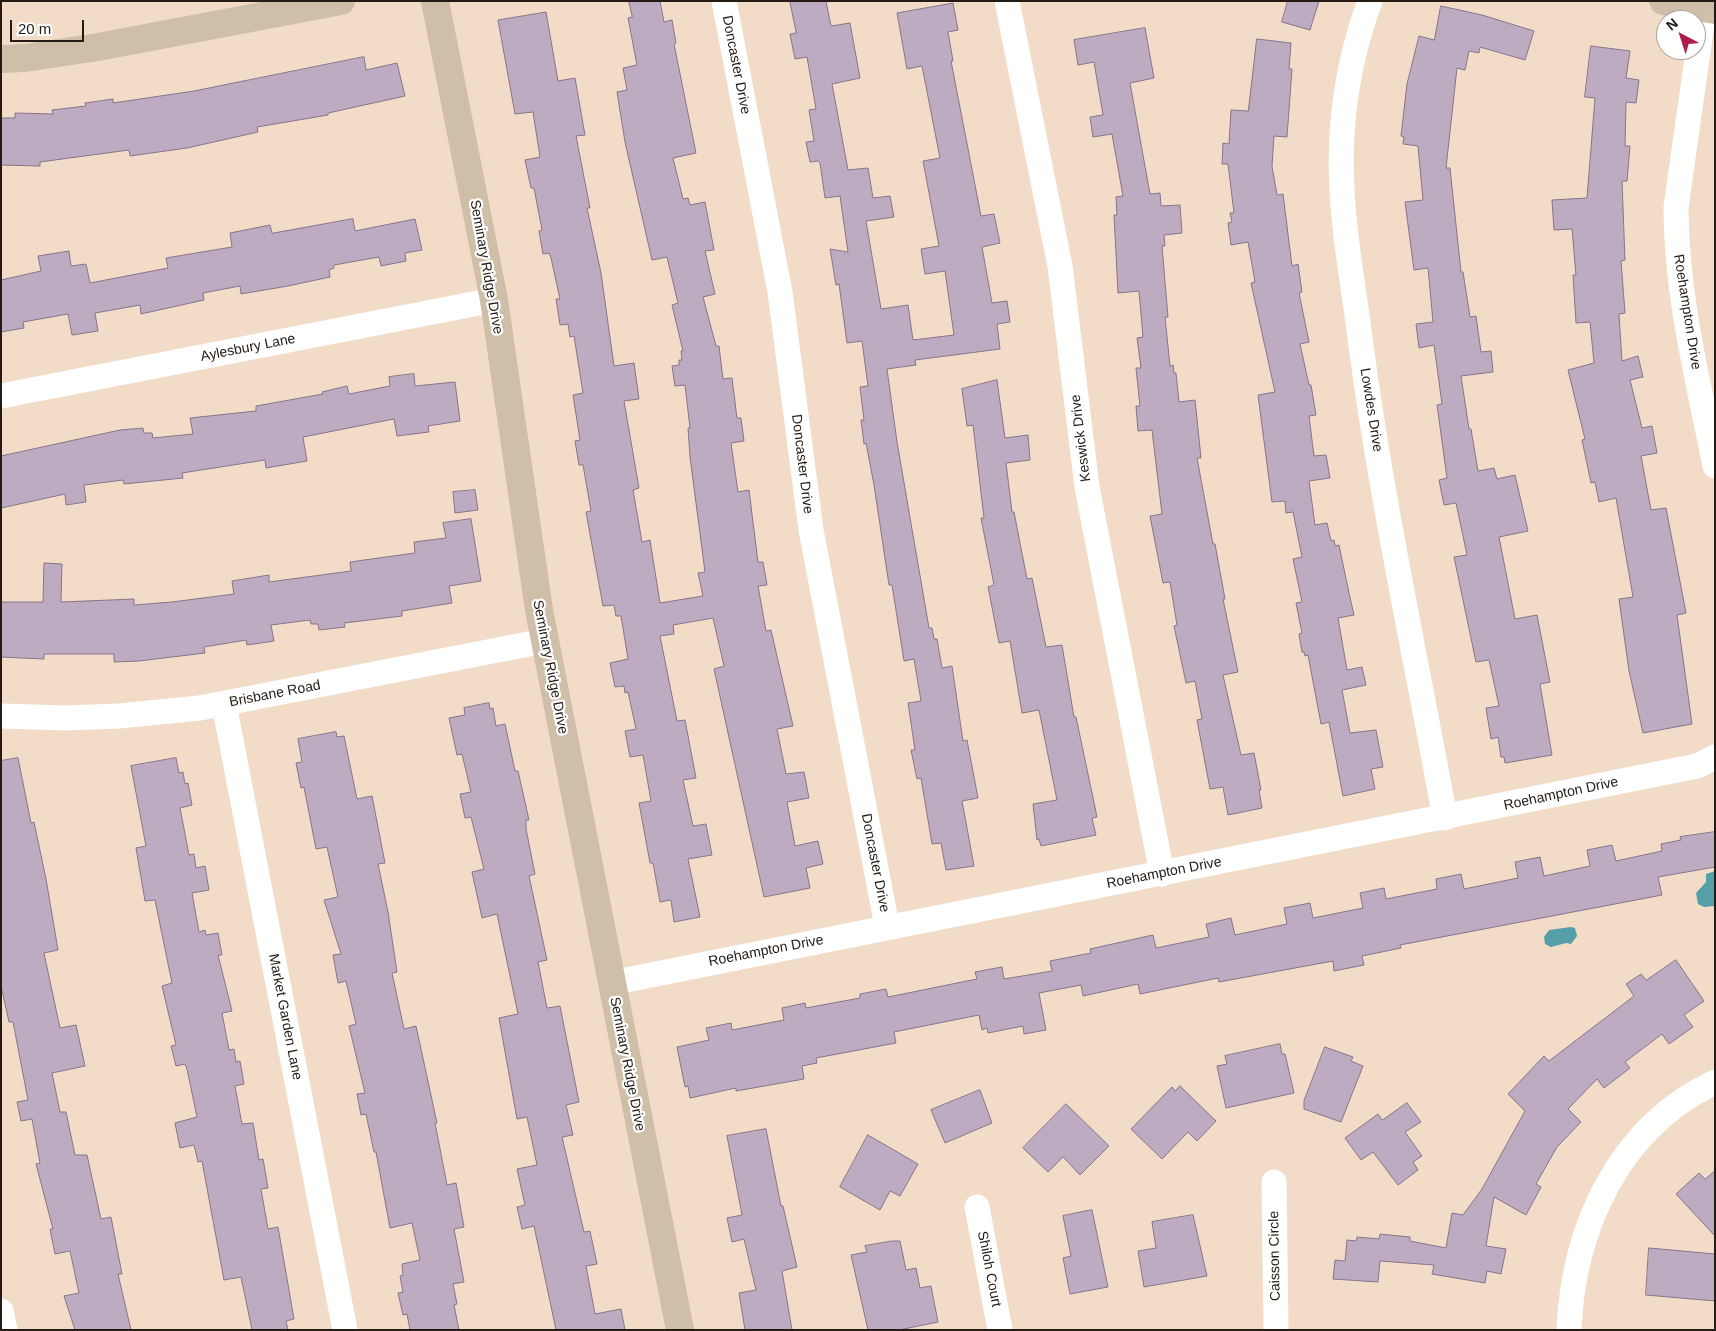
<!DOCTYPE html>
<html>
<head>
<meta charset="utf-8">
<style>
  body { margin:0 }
  #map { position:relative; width:1716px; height:1331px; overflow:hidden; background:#f2dcc8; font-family:Arial,sans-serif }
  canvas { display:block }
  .frame { position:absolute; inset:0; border:2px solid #231b14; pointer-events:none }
  .north { position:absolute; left:1656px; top:10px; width:50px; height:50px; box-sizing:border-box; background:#fff; border:1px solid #a7a4a1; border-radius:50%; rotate:320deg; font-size:14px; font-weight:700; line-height:20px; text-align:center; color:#231b14 }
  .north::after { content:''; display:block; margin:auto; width:18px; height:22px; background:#ae1c4c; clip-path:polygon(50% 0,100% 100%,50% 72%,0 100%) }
  .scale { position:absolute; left:10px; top:20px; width:74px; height:22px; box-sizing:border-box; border:2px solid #231b14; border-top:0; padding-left:6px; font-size:15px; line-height:18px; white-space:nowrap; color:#231b14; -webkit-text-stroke:4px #fff; paint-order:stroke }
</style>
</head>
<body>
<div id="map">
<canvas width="1716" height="1331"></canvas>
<div class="frame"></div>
<div class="north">N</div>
<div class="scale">20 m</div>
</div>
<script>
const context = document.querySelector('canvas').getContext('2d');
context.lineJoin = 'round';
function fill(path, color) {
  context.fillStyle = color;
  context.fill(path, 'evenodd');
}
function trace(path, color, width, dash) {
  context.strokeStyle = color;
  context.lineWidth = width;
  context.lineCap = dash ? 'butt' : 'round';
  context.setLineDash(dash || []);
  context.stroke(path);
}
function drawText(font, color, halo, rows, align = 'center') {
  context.font = font + ' Arial,sans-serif';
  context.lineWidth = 4.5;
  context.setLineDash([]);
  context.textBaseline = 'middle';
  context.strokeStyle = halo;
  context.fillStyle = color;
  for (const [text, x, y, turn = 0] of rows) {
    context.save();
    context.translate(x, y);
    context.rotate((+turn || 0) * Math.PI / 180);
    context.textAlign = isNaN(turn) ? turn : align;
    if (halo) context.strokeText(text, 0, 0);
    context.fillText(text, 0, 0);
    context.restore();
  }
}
fill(new Path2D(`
  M1715 871V906L1704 907 1698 904 1696 893 1706 882V874Z
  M1571 927 1575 928 1577 936 1571 944 1566 943 1551 947 1545 944 1544 937 1549 930Z`), '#559fa8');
const building = new Path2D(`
  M629 1H660L664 22 672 20 676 43 674 44 696 153 673 158 683 199 688 198 690 205 705 202 714 250 705 251 715 294 703 297 716 346H719L723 379 732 378 737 418H741L744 441 731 443 738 492 749 490 758 562H763L767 585 758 586 766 631 771 630 793 726 777 729 786 774 804 772 809 798 787 802 795 846 818 841 823 864 806 868 810 888 764 897 714 669 724 666 713 618 673 625 674 634 660 636 677 721 685 720 696 778 683 780 693 826 706 824 712 855 688 859 700 917 674 922 671 900 660 902 653 863H650L639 803 651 801 643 755 630 757 625 731 636 729 628 692 625 693 624 686 615 687 610 663 628 659 621 616H616L614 605 603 606 586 512 591 511 583 465H579L575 441 580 440 573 395 583 393 574 336 570 337 568 324 560 325 556 299H560L551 258 549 253 543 254 539 231 542 230 534 188H531L525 160 540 157 533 112 515 114 498 20 546 12 558 81 575 78 585 135 576 136 590 208H587L601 273 614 366 634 363 639 399 624 401 639 488 633 490 642 542 650 540 660 603 703 596 698 573 705 572 690 457 688 428H690L685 385 675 386 672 366 679 365V360H682L681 351H683L672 305 678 303 667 257 652 260 625 142 617 92 627 90 623 68 637 65 628 18 632 17Z
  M790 1H826L831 26 850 23 860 78 832 84 848 170 868 168 873 198 890 196 894 217 866 221 881 309 908 305 913 340 954 335 945 271 925 274 921 249 939 246 923 161 940 158 922 66 907 69 897 13 953 3 958 30 948 32 953 61H951L981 216 994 214 1000 243 982 247 992 303 1007 301 1010 322 997 324 1000 349 915 360 916 365 887 369 897 442 929 628H932L934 639H937L942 668 952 666 963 741 967 740 978 798 962 801 974 866 946 870 941 843 932 844 921 778 917 779 911 750H915L908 703 921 701 914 659 904 661 892 585H889L874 485 866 443 864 444 861 420H864L860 387 868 386 862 341 847 343 839 284 836 285 830 249 848 252 840 196 825 198 820 163 818 161 810 162 806 142 814 141 809 110 816 109 807 57 795 59 790 34 796 33Z
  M1288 1H1319L1310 30 1282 22Z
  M1441 6 1482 15 1534 31 1525 60 1480 47 1479 53 1469 51 1465 70 1457 68 1446 168H1450L1461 272H1463L1470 317 1476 316 1481 352 1491 351 1493 372 1461 376 1469 429H1471L1478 471 1494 468 1497 479 1515 475 1528 531 1499 537 1515 619 1537 615 1550 682 1540 684 1552 755 1505 763 1504 757H1501L1498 737 1491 739 1486 708 1499 706 1489 660 1476 662 1454 557 1467 555 1456 503 1444 505 1439 480 1447 478 1437 405 1442 404 1434 345 1419 348 1416 324 1433 322 1428 268 1414 270 1405 202 1423 200 1418 146 1403 144 1404 137 1401 136 1407 84 1419 36 1434 40Z
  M1145 28 1154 78 1130 83 1150 194 1160 193 1161 206 1180 205 1182 233 1164 235 1165 246H1162L1168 317H1165L1170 366 1173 365 1174 373H1176L1179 402 1195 400 1201 458H1197L1213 544H1215L1225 599H1223L1238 672 1223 675 1241 755 1254 753 1261 790H1259L1262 808 1228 815 1223 787 1210 789 1197 720 1202 719 1195 681 1186 683 1174 626 1177 625 1170 582 1163 583 1150 516 1162 514 1152 430 1138 431 1136 406H1140L1136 368H1141L1137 338 1143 337 1139 291 1118 293 1114 215H1117L1116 197 1123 196 1112 134 1093 137 1090 117 1103 115 1094 62 1078 65 1074 40Z
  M1257 39 1291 43 1289 69H1292L1287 137 1274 136 1272 166 1277 195 1283 194 1292 266 1298 264 1302 292 1299 293 1309 342 1300 344 1309 385H1311L1316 415 1309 416 1314 456 1326 455 1330 478 1309 481 1315 525 1327 523 1331 541 1334 540 1335 546 1339 545 1349 593 1354 615 1338 618 1347 670 1362 667 1366 685 1342 690 1350 733 1376 730 1383 767 1371 769 1375 789 1343 796 1329 722 1321 724 1308 655 1305 656 1304 652H1302L1299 634 1302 633 1296 603 1302 602 1293 559 1302 557 1293 512 1286 513 1285 501 1272 502 1258 395 1275 392 1251 283 1255 282 1248 242 1231 245 1228 223 1232 222 1230 213H1234L1228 164H1222L1223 143 1229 144 1231 110 1248 111Z
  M1591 46 1630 51 1626 78 1639 80 1636 103 1626 102 1625 146H1630L1627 181H1622L1625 260 1621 261 1625 313 1619 314 1622 361 1638 356 1643 377 1630 380 1642 428 1652 426 1657 453 1641 456 1651 510 1666 508 1686 613 1677 615 1692 724 1643 733 1629 671 1619 599 1633 597 1616 498 1599 502 1595 482 1591 483 1582 440 1585 439 1568 370 1594 363 1590 322 1576 323 1573 275H1576L1572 229 1554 230 1552 200 1587 198 1595 98 1585 97Z
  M364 57 366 70 397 63 405 96 328 113V115L257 127 258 132 187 148 130 156 129 150 40 162V166L1 165V118H15V113L53 114 52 110 86 106 85 103 113 99V103L194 91Z
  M353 219 355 231 415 219 422 250 405 253 406 261 381 266 379 257 334 265V268L329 270 330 277 288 286 241 294 240 286 203 293 204 300 141 314 140 305 95 313 98 331 72 335 68 314 23 322 24 328 1 332V280L41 271 38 256 69 251 71 266 86 264 90 283 168 268 166 258 232 247 230 233 270 225 272 233Z
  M414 374 415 386 455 382 460 421 428 426 429 432 397 436 394 419 303 437 307 461 266 468 265 460 182 473 183 478 124 484 123 480 84 485 86 502 66 505 65 494 1 508V456L120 430 143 428 144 433H152L153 438 193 434 190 418 256 411V406L323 394 322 392 347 386 349 394 390 386 389 377Z
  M997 380 1005 438 1028 435 1030 460 1006 463 1012 512H1014L1027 579 1032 578 1046 647 1062 645 1074 717H1076L1097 817 1092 818 1096 835 1041 846 1039 839 1037 840 1033 804 1057 800 1039 710 1022 713 1010 641 999 643 988 587 994 585 981 518H984L973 425 967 426 962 389Z
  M475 490 478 510 455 513 453 492Z
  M471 519 481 581 449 586 452 603 402 611V616L344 623 345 627 319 630 318 624H311L310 620 271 625 274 641 247 645 246 640 204 647 205 653 139 661 114 662V654H44V659L1 657V602H43L44 563 62 564 61 602 134 599V605L172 602 234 594 232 581 269 575V582L351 571 350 562 415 553 414 542 446 538 443 523Z
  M489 703 490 709 493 708 496 726 505 724 515 771H518L529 820H526V829L535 874 529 876 547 960 538 962 547 1008 560 1006 579 1102 566 1105 573 1135 562 1137 584 1232 590 1231 597 1264 586 1266 595 1314 621 1309 625 1330H556L534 1226 522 1229 517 1207 525 1205 517 1169 537 1165 527 1117 517 1119 499 1018 518 1014 497 914 482 918 472 872 484 869 471 817 465 818 460 794 471 792 462 754 457 755 449 718 465 715 464 708Z
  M336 732 337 737 344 736 357 799 372 796 385 863 378 864 388 912 397 972 392 973 404 1029 416 1026 437 1123H435L447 1185 456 1183 464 1227 454 1229 464 1282 453 1284 457 1304 454 1305 459 1330H410L407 1314 403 1315 398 1293 403 1292 400 1276 403 1275 402 1264 420 1260 412 1223 390 1228 376 1152H374L366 1114 361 1115 357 1094 365 1093 349 1026 356 1024 346 981 338 983 333 955 341 954 324 900 338 897 327 847 316 849 304 787 301 788 296 763 302 762 298 739Z
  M18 758 31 823 34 822 46 879 58 950 44 953 60 1028 76 1025 85 1066 52 1073 60 1112H66L75 1155H87L101 1219 111 1217 122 1274H118L131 1330H75L64 1296 79 1293 70 1251 55 1254 50 1229H53L36 1164 40 1163 32 1119 21 1121 17 1102 28 1100 13 1022H9L1 986V761Z
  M176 758 179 773 183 772 185 784 188 783 192 805 180 808 189 855 194 854 196 868 205 866 209 890 192 893 199 932 205 930 206 935 218 933 222 955H218L232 1011 222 1013 229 1050 234 1049 236 1062 240 1061 244 1084 235 1086 242 1124 253 1123 259 1160 263 1159 268 1188 261 1189 268 1229 278 1227 294 1319 286 1321 288 1330H252L241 1277 224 1280 202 1161 198 1162 194 1145 180 1148 175 1123 197 1117 187 1069 185 1064 176 1066 171 1046 176 1045 162 986 172 983 155 900 145 901 136 848 146 846 131 766Z
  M1715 832V867L1658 877 1662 895 1400 945 1401 948 1362 956 1364 965 1334 971 1333 961 1219 982 1218 978 1140 994 1138 984 1083 996 1081 985 1039 993 1046 1030 1024 1034 1023 1026 988 1033 987 1028 982 1030 979 1015 894 1032 896 1043 816 1058 817 1063 802 1066 804 1079 736 1091V1088L690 1098 688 1086 685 1087 677 1047 709 1040 706 1028 731 1023 732 1030 784 1020 782 1008 805 1003 806 1008 860 998V994L886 989 888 997 977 979 975 972 1002 967 1004 979 1052 971 1050 961 1091 953 1090 949 1153 935 1156 948 1209 937 1206 924 1231 918 1235 935 1287 924 1284 908 1310 903 1313 918 1363 908 1360 893 1384 888 1386 899 1437 889 1436 879 1461 874 1464 889 1518 878 1515 862 1540 857 1544 876 1590 866 1587 850 1612 845 1616 861 1662 851 1661 844 1681 840 1680 837Z
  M1676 960 1704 1001 1684 1015 1693 1027 1669 1044 1662 1034 1625 1062 1630 1068 1604 1088 1597 1079 1568 1109 1581 1122 1557 1147 1536 1184 1541 1187 1526 1215 1494 1197 1486 1246 1506 1249 1501 1274 1487 1271 1485 1283 1432 1274 1434 1265 1380 1261 1378 1282 1333 1279 1335 1260 1345 1261 1347 1240 1356 1241 1357 1237 1379 1239 1380 1234 1410 1237V1241L1446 1248 1452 1213 1463 1215 1482 1189 1525 1111 1508 1094 1544 1056 1549 1061 1634 996 1626 984 1641 974 1646 980Z
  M1280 1044 1282 1054H1285L1294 1093 1226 1108 1217 1066 1227 1064 1225 1056Z
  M1325 1047 1353 1057 1351 1061 1363 1066 1341 1122 1304 1109V1101Z
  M1180 1086 1216 1121 1197 1141 1188 1132 1162 1159 1131 1129 1172 1087 1175 1091Z
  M980 1090 992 1123 945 1143 931 1110Z
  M1407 1103 1421 1122 1405 1132 1422 1156 1413 1162 1418 1170 1398 1185 1373 1152 1361 1160 1345 1138 1378 1114 1382 1120Z
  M1066 1104 1109 1146 1080 1175 1063 1157 1048 1172 1023 1148Z
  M766 1129 781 1206H783L797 1267 782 1271 792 1330H745L739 1293 756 1290 744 1239 732 1242 727 1218 742 1215 727 1136Z
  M868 1135 918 1164 900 1196 890 1191 880 1210 840 1187Z
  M1715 1171V1236L1676 1194 1699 1173 1705 1179Z
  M1092 1210 1108 1287 1070 1294 1063 1258 1071 1256 1063 1216Z
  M1193 1215 1207 1276 1144 1287 1138 1251 1156 1248 1152 1222Z
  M892 1241H900L906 1270 916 1268 920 1288 931 1286 938 1322 899 1330H868L851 1255 867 1252 865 1246Z
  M1649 1248 1715 1254V1301L1646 1295Z`);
fill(building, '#bcabc1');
trace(building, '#85758a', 1);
trace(new Path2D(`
  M724 1 780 292 811 530 887 926
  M1007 1 1060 266 1087 487 1162 874
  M1370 1C1348 60 1338 126 1342 189 1344 239 1354 289 1360 338 1381 499 1416 658 1445 818
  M1704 9 1676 207C1676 295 1698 380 1715 466
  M1 396 494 300
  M224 704 345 1330
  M1 716 66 718 119 716 200 708 544 641
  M611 983 1697 766 1715 757
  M1274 1182 1276 1330
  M977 1207 1000 1330
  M1 1311 5 1330
  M1569 1330C1573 1228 1619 1127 1715 1082`), '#fff', 25);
trace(new Path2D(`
  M435 1 494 300 539 610 680 1330
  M1663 1 1715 10
  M1 59 25 58 98 47 341 1`), '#cfbfa9', 28);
drawText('14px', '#231b14', '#fff', [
  ["Doncaster Drive",736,65,79],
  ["Seminary Ridge Drive",486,267,80],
  ["Roehampton Drive",1687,312,81],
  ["Aylesbury Lane",248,348,-11],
  ["Lowdes Drive",1371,410,81],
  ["Keswick Drive",1081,438,-97],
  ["Doncaster Drive",802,464,83],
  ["Seminary Ridge Drive",550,667,79],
  ["Brisbane Road",275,694,-11],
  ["Roehampton Drive",1561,794,-12],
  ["Doncaster Drive",875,863,79],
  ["Roehampton Drive",1164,873,-11],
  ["Roehampton Drive",766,951,-11],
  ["Market Garden Lane",285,1017,79],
  ["Seminary Ridge Drive",627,1064,79],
  ["Caisson Circle",1275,1256,-91],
  ["Shiloh Court",989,1269,79]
]);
</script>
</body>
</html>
